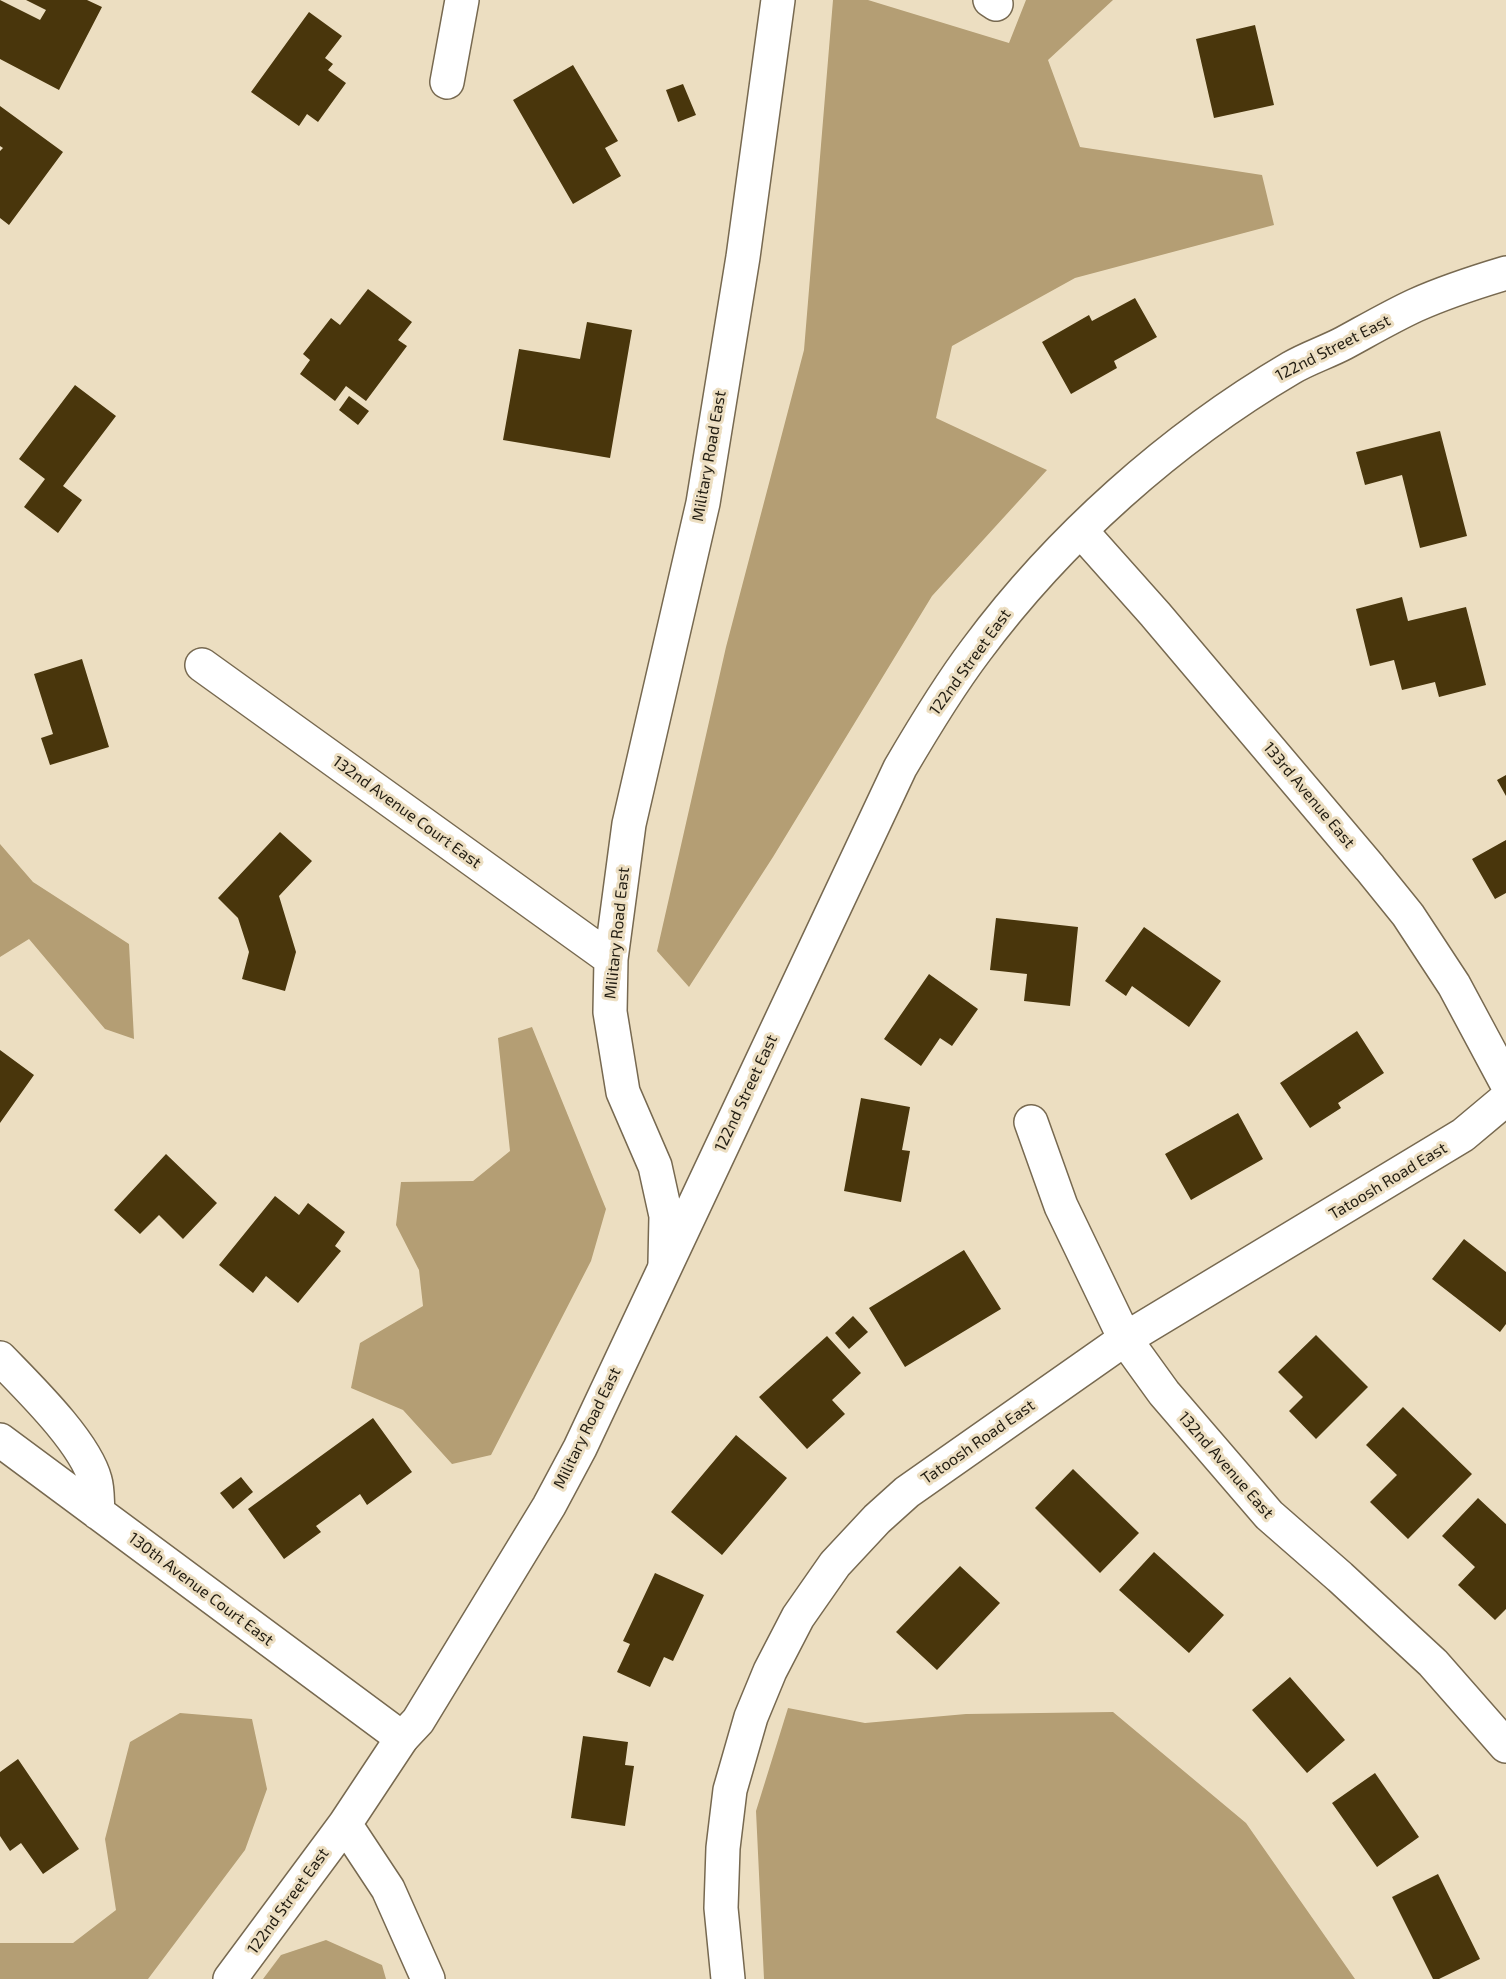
<!DOCTYPE html>
<html>
<head>
<meta charset="utf-8">
<style>
  body { margin:0 }
  canvas { display:block; background:#ecdec1 }
</style>
</head>
<body>
<canvas width="1506" height="1979"></canvas>
<script>
const context = document.querySelector('canvas').getContext('2d');
context.lineJoin = 'round';
function fill(path, color) {
  context.fillStyle = color;
  context.fill(path, 'evenodd');
}
function trace(path, color, width, dash) {
  context.strokeStyle = color;
  context.lineWidth = width;
  context.lineCap = dash ? 'butt' : 'round';
  context.setLineDash(dash || []);
  context.stroke(path);
}
function drawText(font, color, halo, rows, align = 'center') {
  context.font = font + ' "Exo 2",sans-serif';
  context.lineWidth = 6;
  context.setLineDash([]);
  context.textBaseline = 'middle';
  context.strokeStyle = halo;
  context.fillStyle = color;
  for (const [text, x, y, turn = 0] of rows) {
    context.save();
    context.translate(x, y);
    context.rotate((+turn || 0) * Math.PI / 180);
    context.textAlign = isNaN(turn) ? turn : align;
    if (halo) context.strokeText(text, 0, 0);
    context.fillText(text, 0, 0);
    context.restore();
  }
}
fill(new Path2D(`
  M833 0H868L1009 43 1026 0H1113L1048 60 1080 147 1262 175 1274 225 1075 278 952 346 936 418 1047 470 932 596 773 857 689 987 657 951 726 647 804 350Z
  M0 844 33 882 129 944 134 1039 105 1029 29 939 0 957Z
  M532 1027 606 1209 591 1261 491 1455 452 1464 403 1410 351 1388 360 1343 423 1306 419 1270 396 1225 401 1182 473 1181 510 1151 498 1038Z
  M788 1708 865 1723 966 1714 1113 1712 1246 1823 1355 1979H764L756 1811Z
  M180 1713 252 1719 267 1789 245 1850 148 1979H0V1943H73L116 1910 105 1839 130 1742Z
  M326 1940 382 1965 386 1979H263L281 1955Z`), '#b49e74');
fill(new Path2D(`
  M0 0 40 20 46 10 26 0H87L102 7 59 90 0 59Z
  M309 12 342 36 325 58 333 64 328 70 346 83 318 122 307 114 299 126 251 92Z
  M1255 25 1274 105 1214 118 1196 39Z
  M573 65 618 141 605 148 621 176 573 204 513 100Z
  M683 84 696 115 678 122 666 90Z
  M0 106 63 152 9 225 0 218V151L3 148 0 146Z
  M368 289 412 322 398 340 407 346 366 401 346 386 335 401 300 374 310 360 303 354 331 318 340 325Z
  M1135 298 1157 337 1114 361 1117 368 1071 394 1042 342 1089 315 1092 321Z
  M587 322 632 330 610 458 503 440 519 349 580 359Z
  M75 385 116 416 63 486 82 500 58 533 24 507 45 479 19 459Z
  M349 396 369 411 358 425 339 410Z
  M1440 431 1467 536 1420 548 1402 475 1365 485 1356 452Z
  M1402 597 1408 621 1466 607 1486 685 1439 697 1435 682 1402 690 1394 660 1370 666 1356 609Z
  M82 659 109 747 50 765 41 738 53 734 34 674Z
  M1506 775V796L1497 780Z
  M280 832 312 861 279 896 296 952 285 991 242 979 249 952 238 918 218 898Z
  M1506 840V893L1495 899 1472 859Z
  M996 918 1078 927 1070 1006 1024 1001 1027 974 990 970Z
  M1144 927 1221 981 1189 1027 1132 986 1126 996 1105 981Z
  M929 974 978 1009 952 1046 940 1038 921 1066 884 1039Z
  M1357 1031 1384 1073 1338 1103 1341 1108 1310 1128 1280 1083Z
  M0 1050 34 1075 0 1123Z
  M861 1098 910 1107 902 1150 910 1151 901 1202 844 1191Z
  M1238 1113 1263 1159 1191 1200 1165 1154Z
  M166 1154 217 1203 183 1239 159 1215 140 1234 114 1210Z
  M275 1196 299 1215 308 1203 345 1232 335 1246 341 1251 298 1303 266 1276 253 1293 219 1265Z
  M1464 1239 1506 1272V1324L1500 1332 1432 1279Z
  M964 1250 1001 1309 905 1367 869 1308Z
  M853 1316 868 1332 849 1349 835 1333Z
  M1316 1335 1368 1387 1316 1439 1289 1411 1303 1397 1278 1372Z
  M827 1336 861 1373 832 1400 845 1414 807 1449 759 1397Z
  M1403 1407 1472 1474 1408 1539 1370 1502 1397 1475 1366 1445Z
  M373 1418 412 1472 367 1505 360 1494 316 1526 321 1532 284 1559 248 1509Z
  M736 1435 787 1478 722 1555 671 1512Z
  M1073 1469 1139 1533 1100 1573 1035 1508Z
  M241 1477 253 1492 233 1509 220 1493Z
  M1478 1498 1506 1524V1609L1495 1620 1458 1585 1475 1567 1442 1536Z
  M1154 1552 1224 1615 1189 1653 1119 1590Z
  M960 1566 1000 1603 937 1670 896 1632Z
  M655 1573 704 1595 673 1661 664 1657 650 1687 617 1672 630 1644 623 1641Z
  M1290 1677 1345 1740 1307 1773 1252 1710Z
  M583 1736 628 1742 625 1765 634 1766 625 1826 571 1818Z
  M18 1759 79 1849 43 1874 21 1843 10 1851 0 1836V1772Z
  M1375 1773 1419 1837 1377 1867 1332 1803Z
  M1438 1874 1480 1959 1439 1979H1433L1392 1897Z`), '#49360c');
const minor = new Path2D(`
  M990 0 996 4
  M447 82 462 0
  M1081 531 1155 614 1370 868 1408 915 1454 985 1506 1082
  M202 665 611 959
  M1031 1122 1061 1206 1125 1339 1164 1393 1269 1515 1340 1577 1433 1663 1506 1746
  M665 1263 666 1216 655 1166 623 1092 610 1012 611 959 629 824 703 503 743 257 778 0
  M0 1358C28 1387 85 1442 95 1480 98 1490 97 1502 98 1513
  M0 1440 402 1738
  M728 1979 721 1908 723 1848 730 1790 751 1717 770 1671 798 1617 835 1564 877 1519 907 1492 1125 1339 1463 1135 1506 1099`);
const major = new Path2D(`
  M345 1824 388 1889 428 1979
  M230 1979 345 1824 402 1738 418 1721 549 1506 580 1448 900 768C924 727 948 687 976 650 1059 538 1172 438 1291 368 1308 358 1327 352 1344 343 1368 330 1392 316 1416 305 1445 292 1476 282 1506 273`);
trace(minor, '#776950', 36);
trace(major, '#776950', 36);
trace(minor, '#fff', 33);
trace(major, '#fff', 33);
drawText('16px', '#221d12', '#ecdec1', [
  ["122nd Street East",1333,348,-27],
  ["Military Road East",709,456,-80],
  ["122nd Street East",970,662,-54],
  ["133rd Avenue East",1309,795,50],
  ["132nd Avenue Court East",407,812,36],
  ["Military Road East",617,933,-84],
  ["122nd Street East",746,1093,-65],
  ["Tatoosh Road East",1388,1181,-31],
  ["Military Road East",587,1428,-64],
  ["Tatoosh Road East",978,1442,-35],
  ["132nd Avenue East",1226,1465,49],
  ["130th Avenue Court East",201,1589,37],
  ["122nd Street East",288,1901,-54]
]);
</script>
</body>
</html>
